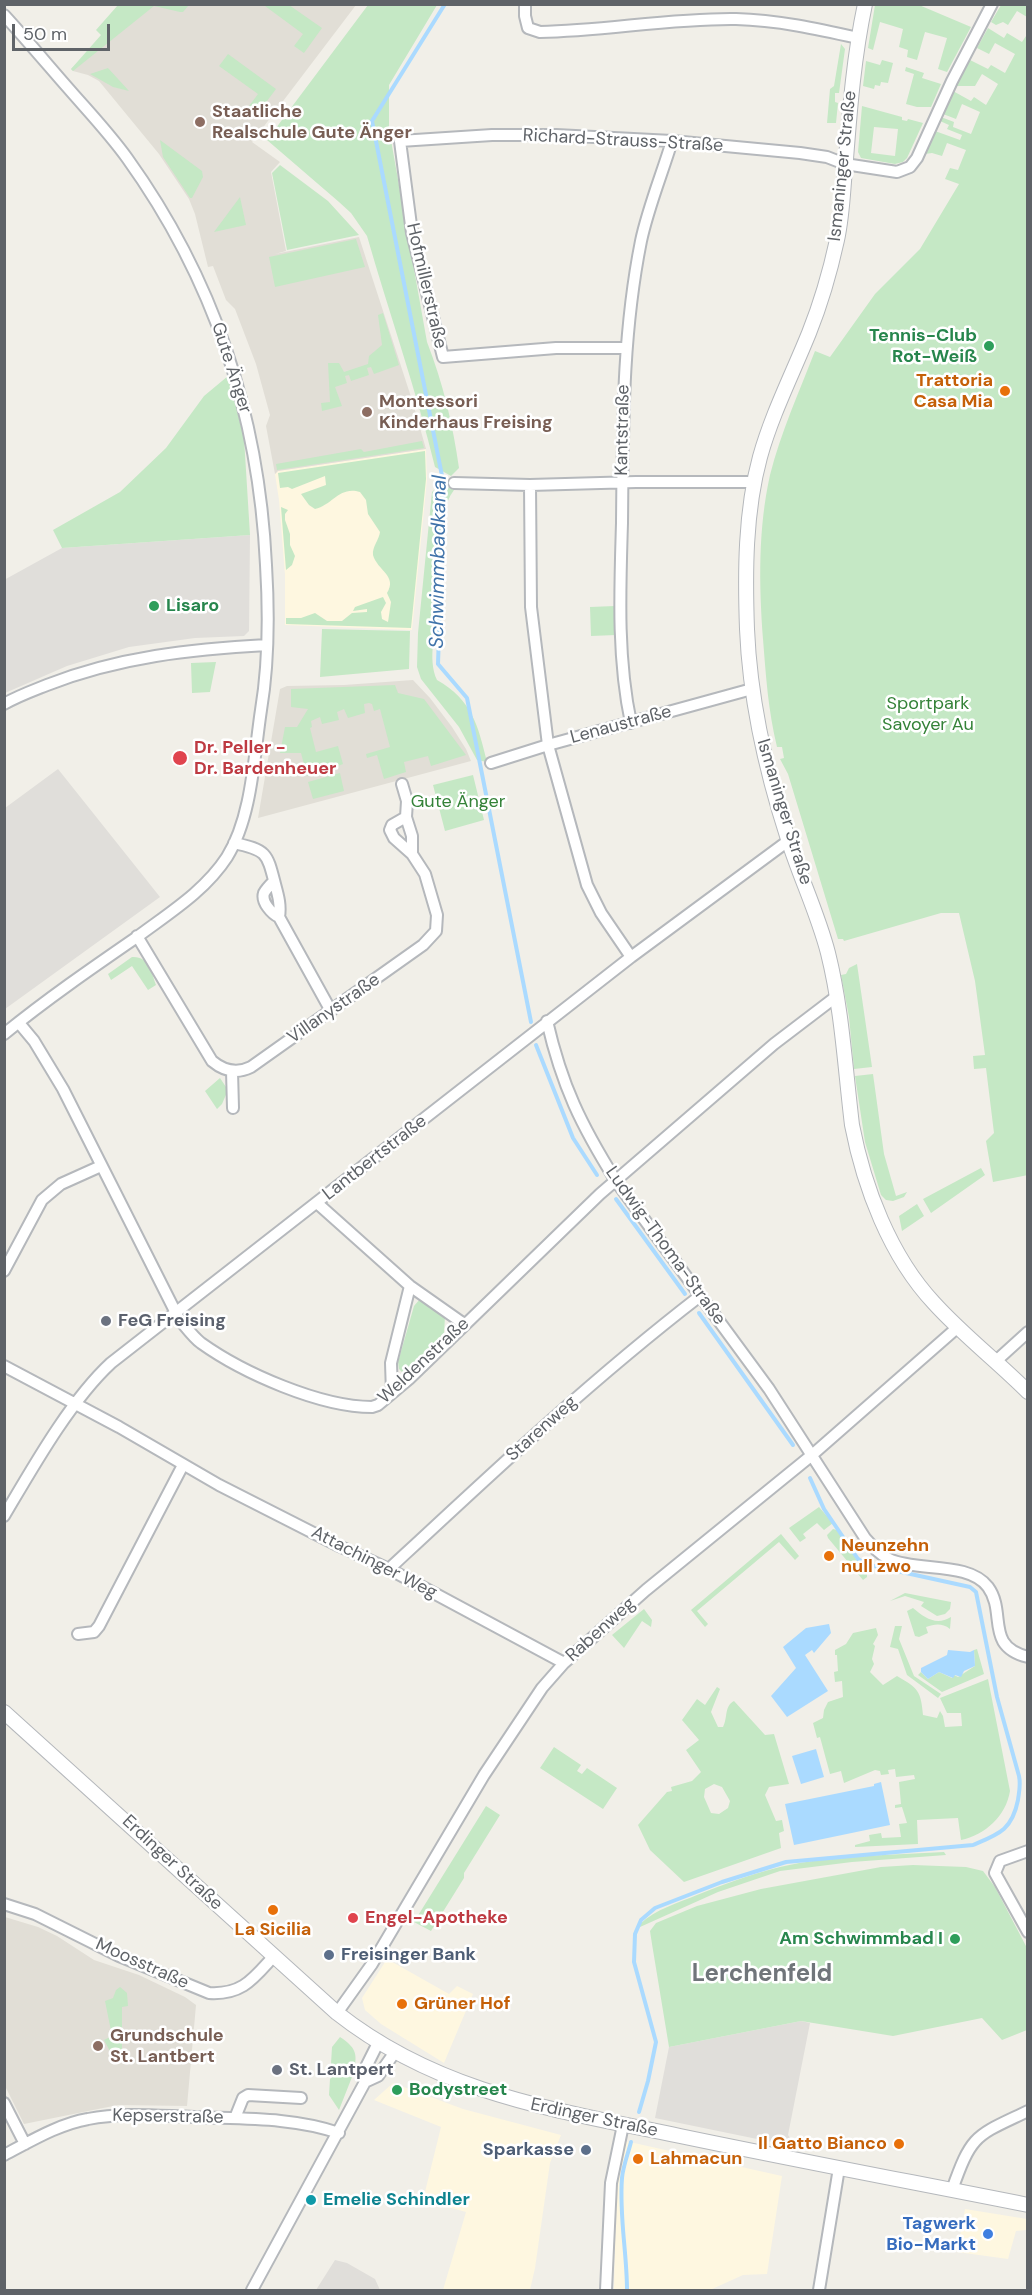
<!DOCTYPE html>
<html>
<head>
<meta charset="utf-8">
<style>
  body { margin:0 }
  #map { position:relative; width:1032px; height:2295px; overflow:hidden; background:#f1efe8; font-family:"DM Sans",sans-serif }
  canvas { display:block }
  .frame { position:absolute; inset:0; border:6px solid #5f6368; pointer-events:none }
  .scale { position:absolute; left:12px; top:24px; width:98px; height:27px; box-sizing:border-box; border:3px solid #5f6368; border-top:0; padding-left:8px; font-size:18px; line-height:21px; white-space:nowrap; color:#5f6368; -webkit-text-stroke:4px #fff; paint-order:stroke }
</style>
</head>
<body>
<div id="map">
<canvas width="1032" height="2295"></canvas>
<div class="frame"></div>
<div class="scale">50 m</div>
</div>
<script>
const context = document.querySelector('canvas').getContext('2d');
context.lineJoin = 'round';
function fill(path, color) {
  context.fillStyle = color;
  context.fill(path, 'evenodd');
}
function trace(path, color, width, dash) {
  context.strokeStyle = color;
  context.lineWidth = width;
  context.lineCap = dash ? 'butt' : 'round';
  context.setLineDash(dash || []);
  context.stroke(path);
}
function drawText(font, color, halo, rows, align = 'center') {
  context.font = font + ' "DM Sans",sans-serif';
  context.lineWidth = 5;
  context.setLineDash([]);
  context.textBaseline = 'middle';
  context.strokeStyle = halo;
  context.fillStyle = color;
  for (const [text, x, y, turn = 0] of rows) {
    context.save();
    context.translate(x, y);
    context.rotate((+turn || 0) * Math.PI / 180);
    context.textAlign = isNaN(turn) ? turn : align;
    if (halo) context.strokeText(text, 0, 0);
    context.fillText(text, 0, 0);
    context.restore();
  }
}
fill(new Path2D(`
  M426 449 427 480 412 630 285 625V575L279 500 275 474 278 471Z
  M387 1959 449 1994 457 1986 473 1994 444 2063 381 2024 365 2010 362 1998Z
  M393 2083 463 2109 561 2135 550 2163 535 2268 530 2290H443L466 2212 423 2200 441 2127 374 2100Z
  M625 2141 782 2176 767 2274 743 2275 710 2290H614L616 2185Z
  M965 2209 1027 2219 1026 2230 1016 2231 1008 2259 957 2252Z`), '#fef7e0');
fill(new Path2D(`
  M250 535 249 631 244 636 195 638 129 647 67 666 5 693 4 580 62 548Z
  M58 769 160 897 5 1009V808Z
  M801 2021 810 2023 788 2135 796 2147 655 2118 669 2047Z
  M335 2260 347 2263 375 2279 380 2290H316Z`), '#e0deda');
fill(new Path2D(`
  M134 5H356L252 142 280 162 271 172 286 251 275 254 359 237 412 400 426 449 278 471 275 474 266 426 270 415 256 364 235 309 226 300 213 266 208 267 195 214 189 199 159 154 99 81 88 75 73 71 71 69Z
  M413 680 430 698 452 727 466 749 471 761 258 818 280 689 287 686 344 685Z
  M5 1917 38 1927 57 1936 94 1960 139 1975 185 1997 196 2005 187 2106 118 2105 24 2124 5 2086Z`), '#e1ded6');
fill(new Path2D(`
  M118 5H189L183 12H180L154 6 73 71 71 69 101 35 96 30Z
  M266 5H289L322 28 304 53 294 46 303 34 265 6Z
  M368 5H437L389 85V129L427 342C443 383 453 425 459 468L451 476 435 467C416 389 389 313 367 236L351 213 339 202 267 140Z
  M875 5H919L971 27 947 72 938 69 947 38 925 32 917 60 907 57 908 50 899 47 903 29 880 22 873 50 868 48Z
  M1001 5H1025L1027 6V17L1017 11 1008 25 1003 22 996 25 991 22Z
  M988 28 1004 38 1007 33 1022 42 1028 33V1175L993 1182 986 1141 994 1133 986 1068 974 1069 973 1056 985 1055 975 981 959 913H941L844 941 843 939H838L788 774 780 759 784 758 782 747H777C768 710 766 677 763 639 759 584 758 529 770 475 781 432 799 392 815 351L830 357 875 294 920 249 959 184 945 179 950 168 958 170 966 150 947 143 942 156 932 153 925 154 935 131 960 140 962 135 947 129 949 125 940 121 941 117 954 122 953 127 971 134 980 112 962 104 956 119 943 114 953 91 971 101 974 97 986 105 998 84 982 74 975 86H956L970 60 988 69 991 65 1005 73 1015 54 995 43 989 54 977 48Z
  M841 44 845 49 839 93H835V102L838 103 836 123H827L830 89 834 86Z
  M228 54 276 89 258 113 249 106 258 94 219 66Z
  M882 60 893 63 888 83 881 82 880 86 875 85 874 89 863 86 866 61 880 65Z
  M906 67 924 73 922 78 941 84 931 107H917L906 104 914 74 905 71Z
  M108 68 129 91 113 87 90 74Z
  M862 106 902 117V120L907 121 908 119 923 123 907 158 903 162 895 164 861 158 858 152ZM874 127 898 129 895 156 871 153Z
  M160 140 202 171 203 177 192 198H190L163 157Z
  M280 165 328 201 359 235 287 250 272 173Z
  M240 197 246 225 214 232Z
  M356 239 365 267 275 287 269 257Z
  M383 313 399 365 374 374 371 367 367 368 369 375 351 381 349 375 345 376 347 383 335 387 342 406 322 411 321 403 330 402 328 363H339L344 372 368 364 369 356 382 345 378 315Z
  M228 376 244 438 250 535 62 548 53 530 120 492 166 448 204 396Z
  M422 441 424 448 277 470 276 464 361 449 364 452Z
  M425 451 426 479 411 628 286 624V618H301L315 613 327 621H342L352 613 367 612V609L353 611 355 607 383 597 386 603 381 612 382 619 388 622 391 602 387 593C398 576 377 570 373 555 372 547 379 540 380 532L368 514 366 500 360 492C339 486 333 505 315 509L309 505 301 494 326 485 325 476 292 489 288 487 280 488 278 473Z
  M441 484 454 490C433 518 442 572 439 605 436 628 427 659 437 680 472 700 478 725 487 762L477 760 459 727 421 679 417 667 418 633 432 492Z
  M281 507 288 510 285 514V520L290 534V545L295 556 292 565 286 570Z
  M615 606 616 635 591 636 590 607Z
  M322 629 410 631 409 669 320 677Z
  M216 662 210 692 192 693 191 663Z
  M395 685 398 693 424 699 466 755 431 766 428 756 404 762 406 772 384 779 377 755 367 758 366 754 390 747 380 709 374 711 372 704 369 703 364 704 365 713 348 718 344 709 337 712 339 720 322 724 320 717 311 721 312 727 310 728 316 752 338 746 343 764 338 766 339 767 307 776 301 753H280L285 727H297L308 709 291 707V689Z
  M340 773 344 791 313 799 308 782Z
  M473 775 484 820 445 831 433 785Z
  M132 957C149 956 151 971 156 985L148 990 132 966 111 980 108 974Z
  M857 964 872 1067 854 1069 849 1017 841 975 846 974 849 968Z
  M873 1074 884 1154 896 1196 907 1192 904 1197 893 1201 886 1200 881 1195 865 1142 855 1076Z
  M220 1078 228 1090 222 1104 217 1109 205 1091Z
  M981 1168 985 1175 931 1213 923 1199Z
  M917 1204 924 1216 902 1231 899 1216Z
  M420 1299 445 1317 444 1333 404 1374 399 1369 398 1362 414 1306Z
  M819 1507 833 1523 824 1530 817 1523 803 1534 806 1538 800 1542 789 1528Z
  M833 1529 837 1530 857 1560 867 1566V1577L863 1580 828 1538 827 1535Z
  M781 1534 799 1556 795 1560 779 1542 697 1611 708 1624 705 1627 691 1610Z
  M905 1593 951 1602 950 1609 945 1614 937 1616 921 1606 924 1602 905 1596 890 1601Z
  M913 1608C925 1618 936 1626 951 1617L950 1629C942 1623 935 1624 926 1627L928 1633 919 1637 915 1636 907 1611Z
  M644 1609 652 1620 651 1627 642 1621 624 1648 612 1635Z
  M895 1626H902L899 1639 914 1676 941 1694 938 1698 907 1675 898 1649 890 1647Z
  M876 1628 878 1635 873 1644 875 1646 872 1659 874 1664 870 1672 883 1685 897 1676C918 1688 921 1691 923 1715L937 1718 940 1711 943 1716 945 1727 962 1726 961 1713H947L940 1698 988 1679 1010 1791C1006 1816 985 1835 961 1840L958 1818 917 1820 918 1844 855 1847V1845L870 1841 869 1835 881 1833 882 1838 901 1837 899 1824 907 1823 902 1807 895 1808V1805L901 1804 899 1782 915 1779 914 1775 896 1777 895 1769 888 1770 889 1774 881 1775 880 1771 875 1770 844 1783 841 1771 830 1774 820 1737 817 1738 813 1723 823 1718 824 1710 828 1702 843 1697 842 1681 835 1682 834 1672 838 1671 837 1655H835V1650L846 1644 853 1633Z
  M977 1649 984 1674 942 1692 918 1675 921 1672 928 1679 939 1672 952 1678 954 1675 958 1677 975 1666 974 1650Z
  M717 1687 720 1689 711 1712 718 1727H723C728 1718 724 1706 734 1701L765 1735 774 1734 789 1784 769 1787 765 1795 776 1821 782 1820 784 1831 779 1833 781 1848 684 1882 650 1850 638 1825 667 1792 672 1791 671 1787 692 1781 701 1772 686 1750 699 1740 682 1720 697 1699 705 1705ZM714 1784 722 1787 730 1801 728 1808 719 1814 711 1813 704 1797 705 1789Z
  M554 1747 581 1765 577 1771 582 1774 587 1768 617 1788 603 1809 540 1768Z
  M486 1806 500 1815 464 1873V1878L431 1931 414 1922Z
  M944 1852 946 1855 852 1862 780 1871 718 1892 640 1927V1924C656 1909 678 1903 697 1895 724 1884 752 1874 780 1867 830 1855 893 1855 944 1852Z
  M913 1865 966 1867 983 1871 995 1887 1027 1948V2030L1002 2040 982 2018 893 2036 801 2021 669 2047 652 1944 650 1931 656 1923 697 1906 761 1889 881 1867Z
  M120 1987 127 1993 128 2006 122 2007V2061L112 2055 104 2040 112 2036 105 2001 113 1998 116 1990Z
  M340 2037C355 2047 358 2053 354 2070L336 2068 331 2064 332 2047Z
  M334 2075 352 2077 339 2110 329 2095 330 2079Z`), '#c5e8c5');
fill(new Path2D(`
  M829 1624 831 1633 814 1653 812 1650 805 1655 828 1691 787 1717 771 1696 796 1668 783 1647 806 1628Z
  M948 1650 970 1652 974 1650 975 1666 964 1671 961 1677 955 1675 953 1678 939 1672 928 1679 921 1672V1668L947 1655Z
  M816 1749 824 1777 801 1784 792 1756Z
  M881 1782 890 1825 794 1845 785 1804 874 1786V1784Z`), '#aadaff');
trace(new Path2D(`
  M445 4 372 121 444 486 438 664 467 698 531 1022
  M536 1045 573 1138 597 1175
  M616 1199 685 1294
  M699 1313 793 1445
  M639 2112 648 2081 656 2042 634 1962 635 1934 641 1920 655 1908 722 1882 786 1862 973 1845C999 1834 1012 1830 1018 1800 1019 1792 1021 1785 1019 1776L997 1697 976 1592 970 1587 865 1564 858 1559 824 1509 810 1478
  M627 2290C627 2253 619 2216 622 2178 623 2166 628 2154 631 2142`), '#aadaff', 4);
const minor = new Path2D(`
  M525 4V16L528 28 540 32C605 31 670 18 736 19 777 20 818 29 858 38
  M4 15C26 39 47 64 68 88 88 111 109 133 127 158 214 279 259 416 266 565 269 614 269 662 261 710 254 756 252 817 227 857 205 891 169 913 137 937 92 968 47 999 4 1034
  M625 348H556L443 357 412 233 400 141 492 135H556L672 141 800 153 827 157 845 164 897 172 910 167 917 158 952 81 992 4
  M454 483 530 485 636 482H754
  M530 485 531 607 548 745 587 885 601 913 631 957
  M4 704C18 696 32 691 47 685 118 657 192 649 267 645
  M631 723C617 658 620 590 622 523 623 427 622 336 641 241 648 208 662 174 672 141
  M491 763 548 745 752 689
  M406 817 392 825 390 830 394 838 412 854
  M234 843C267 850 267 853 275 884 278 895 281 905 279 917
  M274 881C271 884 266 889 264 893 261 902 272 914 279 917L331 1011
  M137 936 212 1061C224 1071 237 1074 251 1067L423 945 436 931 437 915 425 874 412 854V836L406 817 407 801 402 784
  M547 1021C562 1086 581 1125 616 1181L769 1389 865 1538C872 1546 879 1554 889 1559 916 1572 969 1561 988 1587 1007 1613 984 1646 1028 1657
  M19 1023 34 1041 63 1089 179 1319C186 1327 193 1337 201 1343 243 1373 320 1407 372 1407L378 1405 409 1379 600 1194 774 1044 837 996
  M232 1071 233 1108
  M317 1203 410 1286 464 1324
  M4 1271 42 1200 61 1184 101 1166
  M996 1361 1028 1332
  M4 1366 119 1427 219 1485 339 1546 389 1569 564 1663
  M392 1393 391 1363 410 1286
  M4 1516C33 1467 70 1401 111 1363L631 957 788 841
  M389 1569C490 1475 591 1380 700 1296
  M78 1634 94 1632 99 1626 183 1465
  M1028 1851 1000 1861 995 1873 1028 1932
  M4 1904 35 1914 119 1956 209 1993C242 1995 253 1979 273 1957
  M337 2013 372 1964 484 1775 542 1688 564 1663 646 1590 812 1455 958 1327
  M365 2082 378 2076 395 2052
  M4 2103 25 2144
  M235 2118 243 2098 248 2095 301 2098
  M4 2155C31 2141 59 2124 88 2119 123 2112 159 2116 194 2117 241 2119 293 2117 339 2133
  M952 2190C972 2133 976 2136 1028 2111
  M252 2290 365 2082V2069L379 2041
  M606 2290 611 2183 623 2125
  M819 2290 839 2168`);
const tertiary = new Path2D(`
  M865 4C854 56 850 107 846 159 843 186 843 213 837 240 830 272 821 303 809 333 792 375 772 414 760 457 745 512 745 573 747 629 750 701 766 771 788 839 800 877 818 914 828 953 842 1009 845 1067 852 1125 864 1187 890 1256 934 1303 963 1335 997 1361 1028 1392
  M4 1712 337 2013C440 2094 556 2110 680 2136 795 2160 912 2182 1028 2205`);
trace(minor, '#b5b8bc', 14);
trace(tertiary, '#b5b8bc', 16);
trace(minor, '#fff', 10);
trace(tertiary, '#fff', 14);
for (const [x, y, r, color] of [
  [200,122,6,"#8d6e63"],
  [989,346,6,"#2e9e5b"],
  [1005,391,6,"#e8710a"],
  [367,412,6,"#8d6e63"],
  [154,606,6,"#2e9e5b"],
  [180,758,8,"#e0444e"],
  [106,1321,6,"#6b7280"],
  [829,1556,6,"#e8710a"],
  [273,1910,6,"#e8710a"],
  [353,1918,6,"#e0444e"],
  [955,1939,6,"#2e9e5b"],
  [329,1955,6,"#5c6f8a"],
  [402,2004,6,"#e8710a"],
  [98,2046,6,"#8d6e63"],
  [277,2070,6,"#6b7280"],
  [397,2090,6,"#2e9e5b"],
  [899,2144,6,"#e8710a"],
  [586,2150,6,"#5c6f8a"],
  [638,2159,6,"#e8710a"],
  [311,2200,6,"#0f9aa8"],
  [988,2234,6,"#3f7fe0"]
]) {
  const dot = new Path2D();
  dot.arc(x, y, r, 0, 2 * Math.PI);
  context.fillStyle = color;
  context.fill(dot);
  trace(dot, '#fff', 2);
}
drawText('bold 18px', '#785e54', '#fff', [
  ["Staatliche",212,112],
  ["Realschule Gute Änger",212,133],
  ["Montessori",379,402],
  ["Kinderhaus Freising",379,423],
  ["Grundschule",110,2036],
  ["St. Lantbert",110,2057]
], 'left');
drawText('18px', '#5f6368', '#fff', [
  ["Richard-Strauss-Straße",623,141,3],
  ["Ismaninger Straße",843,166,-84],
  ["Hofmillerstraße",426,286,77],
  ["Gute Änger",231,368,72],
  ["Kantstraße",623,430,-89],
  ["Lenaustraße",621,725,-15],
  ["Ismaninger Straße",784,812,73],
  ["Villanystraße",334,1009,-35],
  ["Lantbertstraße",375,1158,-38],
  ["Ludwig-Thoma-Straße",665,1246,54],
  ["Weldenstraße",424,1361,-43],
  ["Starenweg",542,1429,-42],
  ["Attachinger Weg",374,1563,27],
  ["Rabenweg",601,1630,-42],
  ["Erdinger Straße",172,1863,43],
  ["Moosstraße",142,1964,24],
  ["Kepserstraße",168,2117,1],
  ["Erdinger Straße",594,2118,12]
]);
drawText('bold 18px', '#27864d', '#fff', [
  ["Tennis-Club",977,336],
  ["Rot-Weiß",977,357],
  ["Lisaro",166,606,"left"],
  ["Am Schwimmbad I",943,1939],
  ["Bodystreet",409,2090,"left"]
], 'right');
drawText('bold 18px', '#c56008', '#fff', [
  ["Trattoria",993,381,"right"],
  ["Casa Mia",993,402,"right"],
  ["Neunzehn",841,1546],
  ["null zwo",841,1567],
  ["La Sicilia",273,1930,"center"],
  ["Grüner Hof",414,2004],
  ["Il Gatto Bianco",887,2144,"right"],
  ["Lahmacun",650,2159]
], 'left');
drawText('18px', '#348238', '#fff', [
  ["Sportpark",928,704],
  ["Savoyer Au",928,725],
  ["Gute Änger",458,802]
]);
drawText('bold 18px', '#be3a42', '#fff', [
  ["Dr. Peller -",194,748],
  ["Dr. Bardenheuer",194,769],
  ["Engel-Apotheke",365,1918]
], 'left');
drawText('bold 18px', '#5b616d', '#fff', [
  ["FeG Freising",118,1321],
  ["St. Lantpert",289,2070]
], 'left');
drawText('bold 18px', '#4e5e75', '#fff', [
  ["Freisinger Bank",341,1955],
  ["Sparkasse",574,2150,"right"]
], 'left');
drawText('bold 18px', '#0d838f', '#fff', [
  ["Emelie Schindler",323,2200]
], 'left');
drawText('bold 18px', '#366cbe', '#fff', [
  ["Tagwerk",976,2224],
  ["Bio-Markt",976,2245]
], 'right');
drawText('italic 20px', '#4174aa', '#fff', [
  ["Schwimmbadkanal",439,562,-89]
]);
drawText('bold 24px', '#70757a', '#fff', [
  ["Lerchenfeld",762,1975]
]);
</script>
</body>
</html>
